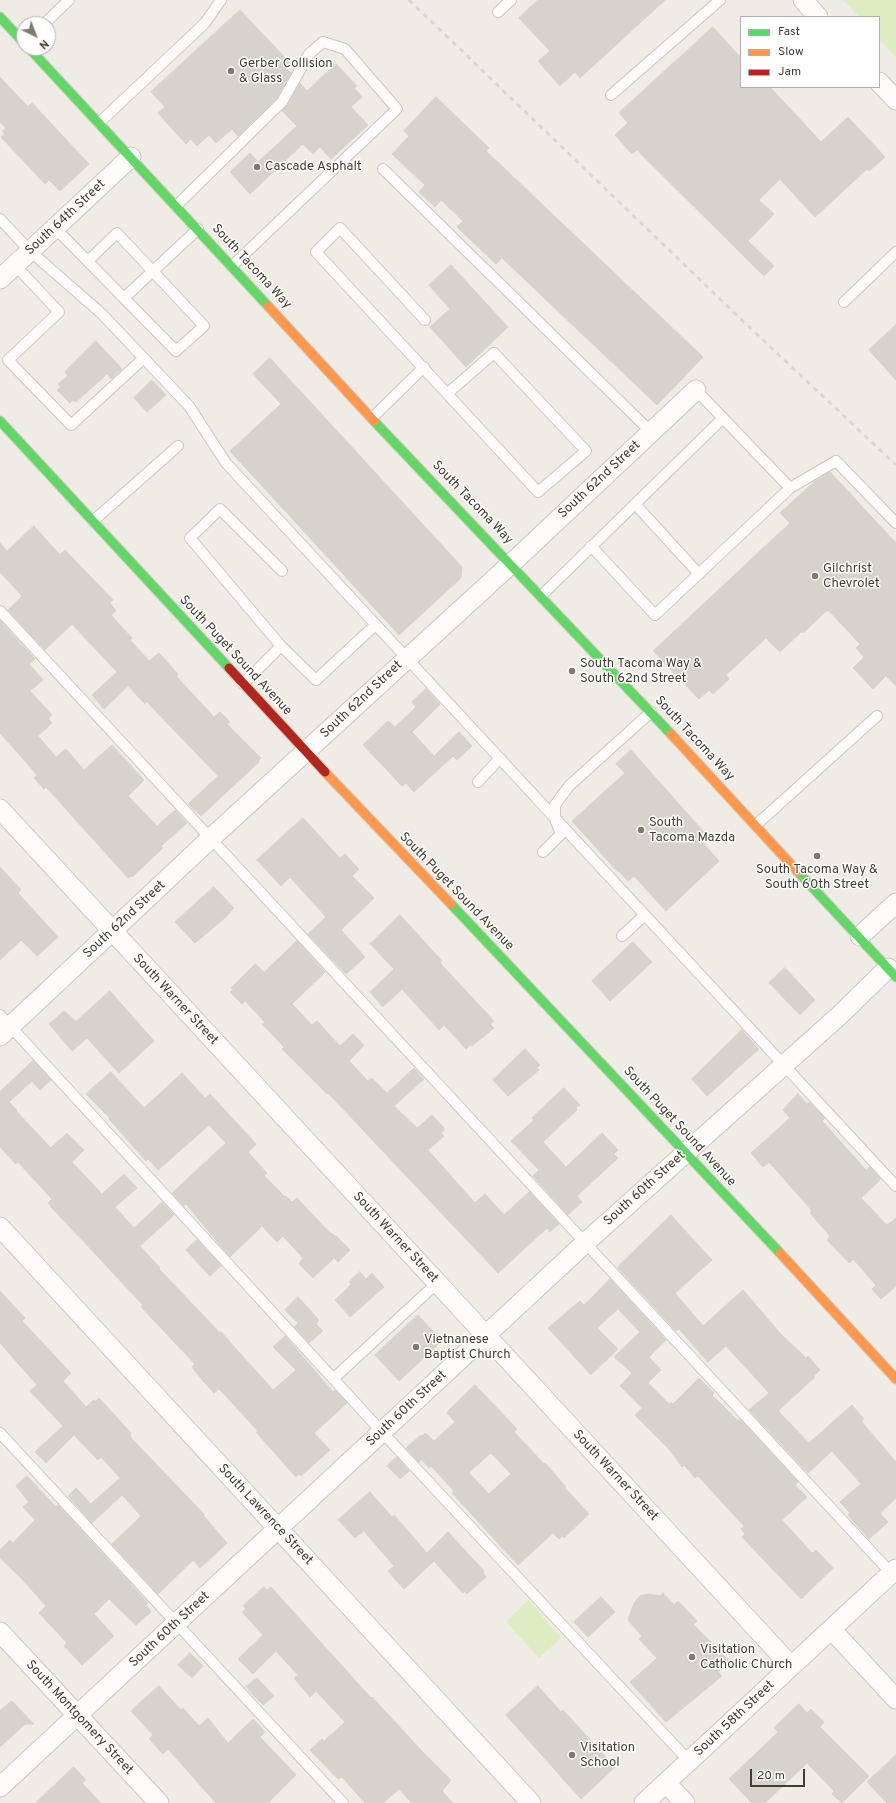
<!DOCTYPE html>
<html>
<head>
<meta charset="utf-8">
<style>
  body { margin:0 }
  #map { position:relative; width:896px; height:1803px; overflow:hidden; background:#efebe5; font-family:Overpass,sans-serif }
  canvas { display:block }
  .legend { position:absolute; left:740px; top:16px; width:140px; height:72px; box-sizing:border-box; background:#fff; border:1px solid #b4b1ad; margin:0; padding:5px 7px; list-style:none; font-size:12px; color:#443c31 }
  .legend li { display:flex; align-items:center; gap:8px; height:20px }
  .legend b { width:20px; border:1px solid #b4b1ad }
  .north { position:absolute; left:16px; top:16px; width:40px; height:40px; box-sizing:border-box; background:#fff; border:1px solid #b4b1ad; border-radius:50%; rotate:137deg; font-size:11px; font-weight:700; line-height:16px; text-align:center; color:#443c31 }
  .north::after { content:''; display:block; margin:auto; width:14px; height:18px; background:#807970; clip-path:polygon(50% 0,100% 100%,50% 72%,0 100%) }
  .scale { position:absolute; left:750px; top:1769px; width:55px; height:18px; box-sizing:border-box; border:2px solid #443c31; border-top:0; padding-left:5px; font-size:12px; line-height:14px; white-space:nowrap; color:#443c31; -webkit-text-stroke:3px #fff; paint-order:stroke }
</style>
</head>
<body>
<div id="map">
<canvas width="896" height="1803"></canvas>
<ul class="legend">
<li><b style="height:5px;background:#63d668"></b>Fast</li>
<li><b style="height:5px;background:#ff974d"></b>Slow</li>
<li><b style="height:5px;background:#b3261e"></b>Jam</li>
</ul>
<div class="north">N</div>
<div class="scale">20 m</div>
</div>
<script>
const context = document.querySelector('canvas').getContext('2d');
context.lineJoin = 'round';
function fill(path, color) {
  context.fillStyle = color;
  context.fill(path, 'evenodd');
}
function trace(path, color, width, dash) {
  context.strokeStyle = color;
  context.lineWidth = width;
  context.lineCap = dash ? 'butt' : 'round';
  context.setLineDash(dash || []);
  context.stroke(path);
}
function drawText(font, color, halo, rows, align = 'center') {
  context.font = font + ' Overpass,sans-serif';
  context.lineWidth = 3;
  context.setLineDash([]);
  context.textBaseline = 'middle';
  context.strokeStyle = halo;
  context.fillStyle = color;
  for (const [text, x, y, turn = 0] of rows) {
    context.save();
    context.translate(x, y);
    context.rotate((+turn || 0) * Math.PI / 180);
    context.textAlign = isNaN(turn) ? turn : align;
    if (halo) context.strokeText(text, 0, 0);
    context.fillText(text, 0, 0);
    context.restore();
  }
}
fill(new Path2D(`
  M843 0H896V57L879 39V17H859Z
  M528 1600 561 1638 539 1658 506 1622Z`), '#ddecc1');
const building = new Path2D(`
  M538 0H665L580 78 575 72 560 86 538 61 550 51 519 18Z
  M240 10 291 64 286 68 291 73 277 98 238 136 232 129 216 143 209 135 197 146 191 139 186 144 158 113 165 107 151 92Z
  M713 27 741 58V87H770L821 142 848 117 885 157 869 171 867 169 815 217 780 179 759 200 774 214 748 241 774 266 764 276 637 150 632 154 615 135 628 123 619 113Z
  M336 64 357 86 354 88 362 97 351 107 368 125 331 159 320 147 313 154 303 144 250 194 230 172 250 153 258 162 297 126 282 111 288 105 300 83 307 91Z
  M0 77 28 107 32 103 89 164 60 191 49 180 45 184 1 137 5 134 2 131 6 128 0 122Z
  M436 97 489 148 486 151 703 357 657 405 502 258 496 264 457 227 463 221 441 200 435 207 419 192 425 185 392 154 409 136 404 131Z
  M451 265 508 327 466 367 430 327 450 309 429 285Z
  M896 325V380L869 350Z
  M96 341 122 369 111 379 107 374 76 402 73 400 70 403 57 390 61 387 58 384 68 376 65 372Z
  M270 358 462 567 461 578 399 635 230 451 281 404 253 374Z
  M152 380 166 395 147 412 134 398Z
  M830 472 896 543V686L886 676 873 689 853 668 864 657 856 648 860 644 829 611H826L803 633 802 631 780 652 766 638 726 675 729 679 713 694 709 690 699 699 653 651 790 523 780 513 814 482Z
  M34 526 60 555 65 550 113 600 110 603 116 611 111 615 132 638 130 640 149 661 159 653 176 672 178 675 176 676 214 717 220 712 230 722 227 724 261 758 258 761 259 762 201 816 188 804 218 776 147 702 145 704 128 686 104 709 92 695 117 672 72 624 45 650 8 610 22 596 0 572V543L7 551Z
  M0 621 35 659 29 664 43 680 30 691 52 715 48 719 52 723 38 736 56 757 66 749 84 770 112 745 144 780 128 796 157 826 175 810 187 823 161 846 163 848 132 877 131 876 128 878 46 787 44 789 34 778 37 775 32 769 0 733Z
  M426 689 440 704 412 732 434 756 459 732 472 746 457 760 453 756 414 792 406 783 402 786 363 745 388 721 395 727 416 707 412 702Z
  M631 750 710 839 704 844 719 861 666 911 634 876 628 881 619 871 618 872 572 821 625 773 616 764Z
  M303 818 340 858 345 854 359 869 352 876 374 898 341 930 365 957 346 974 308 934 326 917 290 877 281 886 257 860Z
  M0 867 21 890 18 893 58 937 37 956 21 940 0 960Z
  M214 887 234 908 226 917 195 943 175 922Z
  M400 915 442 961 440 963 494 1021 490 1024 494 1028 472 1046 471 1044 466 1049 444 1025 439 1030 402 989 383 1007 370 992 394 969 370 944Z
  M297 941 325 972 292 1004 312 1025 317 1021 340 1046 353 1034 364 1045 349 1061 368 1081 372 1078 387 1093 414 1068 424 1079 394 1106 417 1128 432 1115 445 1129 441 1133 444 1136 428 1150 475 1203 485 1194 504 1215 529 1192 559 1224 550 1232 547 1228 498 1273 328 1093 327 1094 282 1049 284 1047 262 1024 265 1022 245 1001 242 1004 230 992 233 989 231 988 255 964 264 972Z
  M633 942 652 962 610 1001 592 981Z
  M785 968 815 1000 800 1015 769 983Z
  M110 991 154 1041 119 1073 87 1038 72 1051 49 1024 64 1011 76 1021Z
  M742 1030 759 1049 707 1096 692 1079Z
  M525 1049 540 1065 537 1068 539 1070 508 1096 493 1080Z
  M33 1061 51 1080 40 1090 32 1081 9 1102 17 1110 16 1111 51 1148 67 1133 84 1150 72 1162 102 1194 124 1174 137 1188 115 1207 134 1228 162 1202 174 1215 140 1246 160 1268 159 1269 220 1333 221 1332 273 1390 296 1370 273 1347 285 1336 333 1392 335 1390 347 1403 314 1433 330 1450 301 1476 299 1474 296 1477 256 1432 258 1431 223 1393 219 1389 214 1393 204 1382 192 1367 195 1364 141 1307 143 1305 52 1208 48 1203 52 1199 18 1162 16 1164 0 1147V1092Z
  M111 1072 144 1108 182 1073 205 1098 210 1094 256 1144 248 1152 267 1173 264 1176 285 1197 286 1196 292 1202 297 1198 329 1232 337 1237 350 1250 338 1262 334 1258 313 1278 299 1264 303 1258 283 1236 277 1242 262 1226 230 1257 186 1204 184 1206 172 1193 226 1143 209 1125 158 1170 148 1159 146 1161 109 1119 110 1118 86 1094Z
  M564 1088 580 1105 576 1108 577 1110 543 1142 566 1167 602 1133 618 1150 614 1154 618 1158 577 1196 582 1202 568 1215 533 1176 539 1170 511 1141 534 1120 532 1118Z
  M798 1094 807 1104 809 1102 825 1118 822 1121 866 1170 870 1167 881 1179 861 1198 887 1225 896 1218V1286L881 1299 872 1289 876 1285 853 1259 849 1263 827 1240 830 1236 810 1213 812 1211 807 1205 769 1162 763 1167 751 1153 790 1118 783 1110Z
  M671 1215 712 1260 675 1293 703 1326 743 1290 779 1332 806 1358 808 1356 820 1370 814 1376 815 1377 779 1410V1412L809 1443 852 1405 864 1419 861 1421 896 1462V1498L880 1513 888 1522 869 1539 848 1515 850 1513 840 1502 861 1484 832 1451 808 1473 749 1410 769 1393 726 1346 708 1362 679 1329 676 1331 620 1270 618 1267Z
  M197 1240 221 1266 210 1276 186 1250Z
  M360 1272 366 1279 372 1273 384 1287 350 1317 335 1300 347 1289 351 1284 349 1282Z
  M610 1279 666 1340 649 1357 661 1370 648 1383 669 1404 671 1402 673 1404 699 1378 714 1393 712 1395 738 1421 740 1419 798 1482 795 1485 807 1497 782 1520 812 1553 816 1550 833 1568 801 1599 742 1537 745 1534 741 1529 744 1526 698 1476 695 1478 684 1465 682 1467 669 1449 635 1415 642 1408 620 1386 632 1373 614 1357 640 1332 618 1309 597 1328 618 1349 591 1375 548 1328 580 1301 584 1305Z
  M0 1291 25 1318 22 1321 71 1373 63 1381 86 1407 94 1400 95 1402 99 1398 131 1433 130 1435 132 1439 204 1514 203 1515 227 1543 200 1568 193 1560 158 1594 112 1544 141 1516 122 1495 92 1523 68 1496 76 1488 91 1504 120 1478 101 1457 98 1460 74 1435 46 1463 35 1452 63 1426 30 1391 37 1385 0 1343Z
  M298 1297 319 1320 316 1324 323 1331 309 1343 294 1327 298 1323 285 1310Z
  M418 1315 442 1341 399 1381 375 1355Z
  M475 1385 517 1429 514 1432 544 1464 545 1463 566 1487 565 1488 589 1514 564 1538 562 1536 559 1539 553 1533 518 1565 452 1493 454 1491 431 1466 429 1468 421 1459 419 1462 406 1448 421 1435 422 1436 425 1433 434 1441 455 1422 447 1413 450 1409ZM491 1453 511 1474 489 1494 469 1473Z
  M397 1457 409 1471 400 1479 387 1466Z
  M27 1476 56 1507 58 1505 148 1603 146 1605 151 1612 136 1625 109 1599 94 1614 114 1636 82 1665 64 1646 67 1643 39 1613 46 1606 20 1577 0 1558V1550L10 1540 13 1543 35 1520 23 1507 29 1502 16 1486Z
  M370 1492 392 1517 394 1515 427 1553 448 1532 484 1571 483 1573 486 1577 467 1594 464 1591 463 1593 434 1561 404 1589 388 1571 394 1566 364 1531 355 1538 338 1520Z
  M264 1587 267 1590 271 1587 371 1698 372 1697 419 1748 451 1780 442 1791 453 1803H412L399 1789 383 1803H365L342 1777 338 1779 310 1750 322 1739 324 1741 345 1722 316 1691 310 1697 294 1678 298 1675 276 1651 253 1674 238 1659 263 1635 242 1612 246 1609 243 1606Z
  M663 1593 674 1605 678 1601 697 1621 693 1624 729 1661 718 1672 722 1676 666 1722 630 1682 657 1658 639 1639 642 1636 628 1620 634 1603 640 1596 648 1594 660 1596Z
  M601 1597 615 1612 588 1637 574 1622Z
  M190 1653 203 1666 192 1678 178 1665Z
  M257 1678 274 1696 263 1705 246 1687Z
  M159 1686 181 1710 183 1708 199 1726 208 1718 228 1743 253 1719 265 1732 260 1737 296 1775 268 1803H216L168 1749 163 1754 149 1739 153 1735 131 1711Z
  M538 1686 561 1712 563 1710 615 1767 581 1799 506 1715Z
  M12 1701 34 1724H25L0 1747V1711Z
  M799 1704 807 1713 811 1709 824 1722 820 1727 869 1776 842 1803 832 1794 834 1791 807 1763 765 1803H752L729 1779 778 1732 774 1728Z
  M896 1755V1803H887L867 1782Z
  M74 1767 86 1780 82 1783 101 1803H36Z`);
fill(building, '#d7d2cc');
trace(building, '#d7d2cb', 1);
const lane = new Path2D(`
  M498 12 511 0
  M44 24 69 0
  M611 95 720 0
  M99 123 205 23 221 0
  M383 169 651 432
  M176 206 282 102 309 54 323 42 345 49 397 109 232 266
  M0 219 30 251 102 314 189 406 226 463 896 1186
  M55 228 176 351 204 326 117 233 88 261
  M15 265 59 312 8 360 71 425 144 358
  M124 298 198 229
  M844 302 896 252
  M425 320 340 228 316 252 538 492 586 451 494 353 448 393
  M696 390 790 488
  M372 418 424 367
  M635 504 699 574
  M93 521 178 446
  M591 546 655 615 790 488 836 461 896 523
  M282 571 220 509 190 538 281 646 316 680 371 629
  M542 595 723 418
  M0 611 891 1573
  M243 684 281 646
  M478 782 500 758
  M756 825 877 716
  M543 852 561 834 555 819V805L569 786 651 712
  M622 936 645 915
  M0 1015 382 1432 689 1761
  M333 1379 437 1283
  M0 1433 343 1803`);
const street = new Path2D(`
  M803 0 818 17
  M879 82 896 100
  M0 279 131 157
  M0 809 791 1666
  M860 936 896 903
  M0 1036 210 839 512 563 696 390
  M0 1227 531 1803
  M831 1629 896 1699
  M0 1632 159 1803
  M666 1783 685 1803
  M0 1787 585 1243 841 1014 888 968
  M644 1803 896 1569`);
const fast = new Path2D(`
  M0 17 24 43
  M29 48 268 306
  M0 421 229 668
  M374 421 671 734
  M798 872 896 977
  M451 904 780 1253`);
const slow = new Path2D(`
  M268 306 374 421
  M671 734 798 872
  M325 772 451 904
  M780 1253 896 1379`);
const jam = new Path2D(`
  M229 668 325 772`);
trace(lane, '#cbc7c1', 12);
trace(street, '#cbc7c1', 21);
trace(fast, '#d0cabc', 11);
trace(slow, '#d0cabc', 11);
trace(jam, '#d0cabc', 11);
trace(lane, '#fdfcfb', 10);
trace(street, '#fdfcfb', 19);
trace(fast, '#63d668', 9);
trace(slow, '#ff974d', 9);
trace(jam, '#b3261e', 9);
trace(new Path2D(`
  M409 0 746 324 896 465`), '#d8d7d7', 3, [5, 5]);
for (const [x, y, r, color] of [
  [231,71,4,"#807970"],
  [257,167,4,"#807970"],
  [815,576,4,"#807970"],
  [572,671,4,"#807970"],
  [641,830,4,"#807970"],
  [817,856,4,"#807970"],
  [416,1347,4,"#807970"],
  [692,1657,4,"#807970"],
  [572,1755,4,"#807970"]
]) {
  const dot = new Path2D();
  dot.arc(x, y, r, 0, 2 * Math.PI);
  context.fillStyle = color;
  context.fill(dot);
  trace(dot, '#fff', 1.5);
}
drawText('13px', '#443c31', '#fff', [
  ["Gerber Collision",239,64],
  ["& Glass",239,79],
  ["Cascade Asphalt",265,167],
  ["Gilchrist",823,569],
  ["Chevrolet",823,584],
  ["South Tacoma Way &",580,664],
  ["South 62nd Street",580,679],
  ["South",649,823],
  ["Tacoma Mazda",649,838],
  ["South Tacoma Way &",817,870,"center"],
  ["South 60th Street",817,885,"center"],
  ["Vietnanese",424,1340],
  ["Baptist Church",424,1355],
  ["Visitation",700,1650],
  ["Catholic Church",700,1665],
  ["Visitation",580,1748],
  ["School",580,1763]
], 'left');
drawText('13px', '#443c31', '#fff', [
  ["South 64th Street",66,218,-43],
  ["South Tacoma Way",251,267,47],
  ["South 62nd Street",600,480,-43],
  ["South Tacoma Way",472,503,46],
  ["South Puget Sound Avenue",235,656,47],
  ["South 62nd Street",362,700,-43],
  ["South Tacoma Way",694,739,47],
  ["South Puget Sound Avenue",456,892,46],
  ["South 62nd Street",125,920,-43],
  ["South Warner Street",175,1000,47],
  ["South Puget Sound Avenue",679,1127,47],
  ["South 60th Street",645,1189,-42],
  ["South Warner Street",395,1238,47],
  ["South 60th Street",407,1409,-43],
  ["South Warner Street",615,1476,47],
  ["South Lawrence Street",265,1515,47],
  ["South 60th Street",170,1630,-43],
  ["South Montgomery Street",79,1718,47],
  ["South 58th Street",735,1719,-43]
]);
</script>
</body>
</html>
